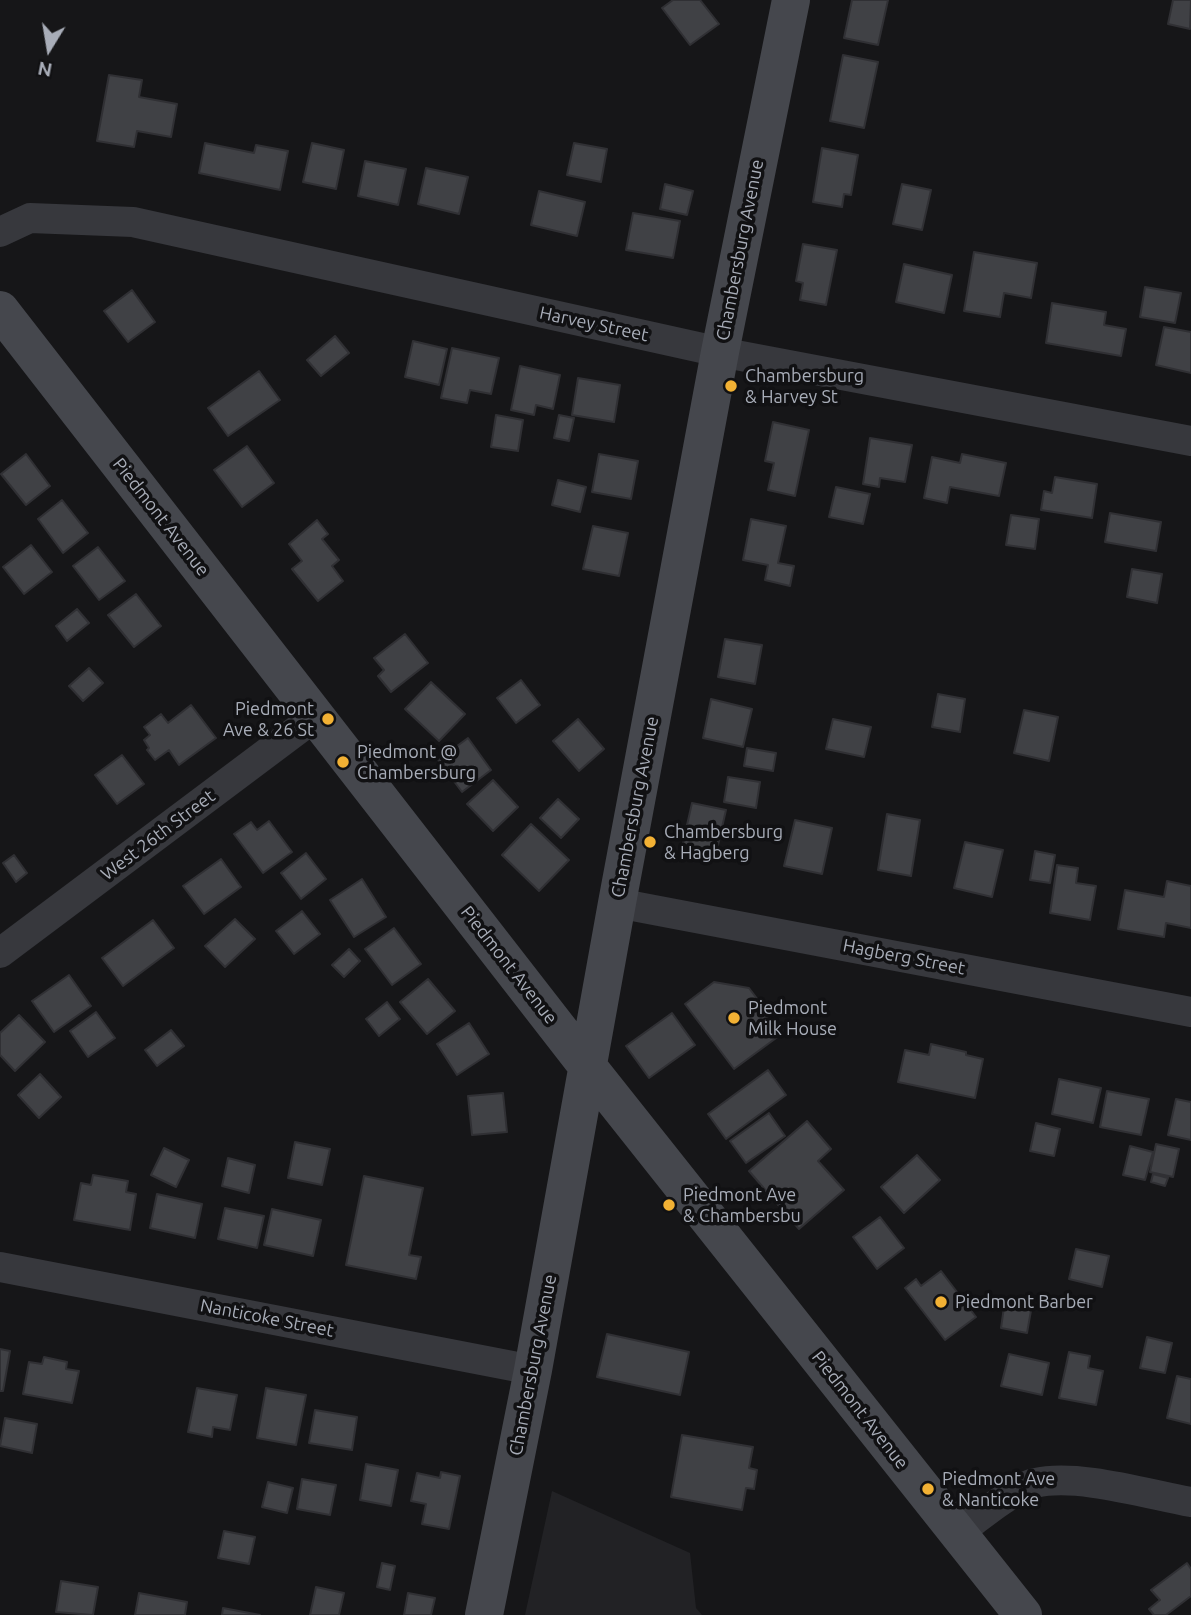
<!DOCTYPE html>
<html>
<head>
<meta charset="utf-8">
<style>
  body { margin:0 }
  #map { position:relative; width:1191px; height:1615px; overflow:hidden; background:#161618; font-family:Ubuntu,sans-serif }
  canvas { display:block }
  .north { position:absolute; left:14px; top:14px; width:70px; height:70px; -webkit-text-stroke:5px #111113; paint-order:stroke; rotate:191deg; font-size:19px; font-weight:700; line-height:28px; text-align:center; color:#a8adb8 }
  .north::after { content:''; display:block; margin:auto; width:24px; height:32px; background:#a8adb8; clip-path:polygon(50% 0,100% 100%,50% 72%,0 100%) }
</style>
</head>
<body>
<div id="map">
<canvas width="1191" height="1615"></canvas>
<div class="north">N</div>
</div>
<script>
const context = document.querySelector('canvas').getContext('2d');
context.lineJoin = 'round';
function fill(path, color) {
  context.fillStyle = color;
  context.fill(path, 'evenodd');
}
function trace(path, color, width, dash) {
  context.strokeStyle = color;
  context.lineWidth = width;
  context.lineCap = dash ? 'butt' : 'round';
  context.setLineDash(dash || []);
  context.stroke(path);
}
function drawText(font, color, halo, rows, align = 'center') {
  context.font = font + ' Ubuntu,sans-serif';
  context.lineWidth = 7;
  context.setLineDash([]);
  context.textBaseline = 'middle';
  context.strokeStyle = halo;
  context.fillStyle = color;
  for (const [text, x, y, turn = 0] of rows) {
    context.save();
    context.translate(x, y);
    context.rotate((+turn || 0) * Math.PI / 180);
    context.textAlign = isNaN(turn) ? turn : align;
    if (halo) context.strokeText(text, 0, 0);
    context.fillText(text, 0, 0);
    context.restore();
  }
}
fill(new Path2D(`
  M552 1491 690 1553 696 1608 702 1615H525Z`), '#222225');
const building = new Path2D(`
  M673 0H700L719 24 690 45 662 8Z
  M852 0H888L878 45 844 38Z
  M1173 0H1191L1190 29 1168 24Z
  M843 55 878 62 864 128 830 121Z
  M109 75 142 80 139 97 177 104 171 137 137 131 134 147 97 141Z
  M205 143 254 153 256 145 288 151 280 190 199 173Z
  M312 143 344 150 336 189 303 182Z
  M574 143 607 149 601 182 567 175Z
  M822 148 858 155 851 195 844 194 842 207 813 202Z
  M365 161 406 169 398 205 358 196Z
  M426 168 468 177 459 214 418 204Z
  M665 184 693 191 687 215 660 209Z
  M902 184 931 190 922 230 893 224Z
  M539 191 585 202 577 236 531 225Z
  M633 213 680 221 673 258 626 250Z
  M803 244 837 250 826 305 800 300 803 283 796 281Z
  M974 252 1037 263 1031 298 1004 293 1000 317 964 311Z
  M904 264 952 275 944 313 896 302Z
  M1145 287 1181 293 1175 323 1140 317Z
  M132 290 155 322 128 342 104 311Z
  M1052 303 1106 312 1104 325 1126 329 1121 356 1046 343Z
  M1164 327 1191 332V373L1156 365Z
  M335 336 349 353 321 376 307 360Z
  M413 341 447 349 439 385 405 377Z
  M452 348 499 358 491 394 470 390 467 403 441 398Z
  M520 366 560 375 553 409 536 405 534 415 511 410Z
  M259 371 280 400 228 436 208 408Z
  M578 378 620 385 614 422 572 415Z
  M496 415 523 420 518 451 491 447Z
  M559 415 574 418 569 441 554 438Z
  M773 422 809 430 795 496 768 490 774 463 765 461Z
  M870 438 912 445 905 482 880 478 879 487 863 484Z
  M247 446 274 483 242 507 214 470Z
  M26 454 50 486 26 505 1 474Z
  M599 454 638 461 631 499 592 492Z
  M962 454 1006 463 999 496 950 487 947 503 924 498 932 457 960 463Z
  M1055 477 1097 484 1092 518 1041 510 1044 491 1052 493Z
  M558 480 586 487 580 512 552 505Z
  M836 487 870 494 863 524 829 517Z
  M62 500 88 533 63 553 38 519Z
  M1110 513 1161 522 1156 551 1105 542Z
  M1011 515 1039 519 1035 549 1006 545Z
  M751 519 786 526 778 563 794 566 790 586 765 580 768 565 743 560Z
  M317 520 328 534 322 539 339 560 332 566 343 581 318 601 292 569 302 561 289 544Z
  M593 526 628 533 619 576 583 569Z
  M31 545 52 572 24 594 3 567Z
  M98 547 125 581 99 600 73 566Z
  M1132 569 1162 574 1157 603 1127 597Z
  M136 594 161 626 134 647 108 615Z
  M77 609 89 623 67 641 56 626Z
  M405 634 428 663 391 692 378 676 384 670 374 658Z
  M725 639 762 645 755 684 718 677Z
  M89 668 103 683 83 701 69 686Z
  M521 680 540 705 516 723 497 698Z
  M431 682 465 714 439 741 405 709Z
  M938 694 965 699 960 732 932 727Z
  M711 699 752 709 743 747 703 738Z
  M191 705 216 738 179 765 169 750 155 760 147 750 149 748 144 740 150 735 144 727 161 714 168 723Z
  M1024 710 1058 717 1049 761 1014 753Z
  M578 719 604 749 579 771 553 741Z
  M833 719 871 727 864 757 826 749Z
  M468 738 491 770 462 792 438 760Z
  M747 748 776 753 773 771 744 766Z
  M122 755 144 784 117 804 95 775Z
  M728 777 760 782 756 808 724 802Z
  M493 780 518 807 493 831 467 804Z
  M558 799 579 819 561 838 540 818Z
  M692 803 726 810 716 854 682 847Z
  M887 814 920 820 911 876 878 870Z
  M795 820 832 828 822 874 784 866Z
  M269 821 292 852 263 873 234 834 251 822 257 830Z
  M531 824 569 860 539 891 502 855Z
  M965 842 1003 850 992 897 954 888Z
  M1035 851 1055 855 1050 883 1030 880Z
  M306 853 326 879 301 899 281 873Z
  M14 855 27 873 16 882 3 863Z
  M221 859 241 887 204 914 183 886Z
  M1057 865 1078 868 1076 883 1096 886 1090 920 1050 913Z
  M362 879 386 917 354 937 330 900Z
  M1167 881 1191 886V928L1166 923 1164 937 1118 929 1125 890 1164 897Z
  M302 911 320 934 294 954 276 931Z
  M235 919 255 939 225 967 205 946Z
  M153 920 174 948 123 986 102 958Z
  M394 928 421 964 392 985 365 949Z
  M349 949 360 961 344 977 332 965Z
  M69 975 91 1006 54 1032 32 1001Z
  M428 979 455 1011 427 1034 400 1002Z
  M714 982 749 988 783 1033 734 1069 685 1004Z
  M387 1002 400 1019 379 1036 366 1019Z
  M96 1012 115 1038 88 1057 70 1031Z
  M672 1013 695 1045 649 1078 626 1046Z
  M19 1015 45 1042 15 1071 0 1055V1033Z
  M469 1023 489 1054 457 1075 437 1044Z
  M171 1030 184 1046 157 1066 145 1050Z
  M931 1044 966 1052V1055L983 1059 975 1098 898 1082 905 1050 929 1055Z
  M768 1070 786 1095 726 1139 708 1114Z
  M40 1074 61 1097 39 1118 18 1095Z
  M1059 1079 1101 1088 1093 1123 1052 1114Z
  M1107 1091 1149 1099 1141 1135 1100 1127Z
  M503 1093 507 1132 472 1135 468 1096Z
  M1176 1099 1191 1102V1140L1168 1135Z
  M769 1113 785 1136 746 1163 730 1141Z
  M807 1121 831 1149 818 1161 844 1190 799 1229 749 1171Z
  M1036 1123 1060 1129 1054 1156 1030 1151Z
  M295 1142 330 1149 322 1185 288 1178Z
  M1156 1144 1179 1149 1173 1177 1150 1172Z
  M1130 1146 1153 1152 1145 1180 1123 1175Z
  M164 1148 189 1160 176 1187 151 1175Z
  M917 1155 940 1180 904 1213 881 1187Z
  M228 1158 255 1165 249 1193 222 1186Z
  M1153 1174 1168 1178 1165 1186 1151 1182Z
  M93 1175 128 1181 126 1192 136 1194 130 1230 74 1220 81 1183 91 1185Z
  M364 1176 423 1188 409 1255 421 1257 416 1279 346 1265Z
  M157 1194 202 1204 195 1238 150 1228Z
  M225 1208 264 1216 257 1248 218 1239Z
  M272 1209 321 1220 313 1256 264 1245Z
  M880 1217 904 1248 877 1269 853 1237Z
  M1076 1249 1109 1256 1102 1287 1069 1279Z
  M941 1271 976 1317 945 1340 905 1288 916 1279 921 1286Z
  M1005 1300 1032 1305 1027 1333 1001 1328Z
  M607 1334 689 1352 680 1395 597 1377Z
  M1147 1337 1172 1343 1165 1373 1140 1368Z
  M0 1349 10 1351 3 1391H0Z
  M1069 1352 1090 1356 1088 1368 1103 1371 1096 1405 1059 1398Z
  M1009 1354 1049 1363 1042 1395 1001 1386Z
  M44 1357 67 1362 66 1369 79 1371 72 1403 23 1394 29 1362 42 1364Z
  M1177 1376 1191 1379V1424L1167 1418Z
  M197 1388 237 1395 230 1430 213 1427 212 1437 188 1432Z
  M266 1388 306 1395 296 1445 257 1438Z
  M315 1410 357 1417 352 1450 309 1443Z
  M5 1418 37 1424 32 1453 0 1446Z
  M682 1435 753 1447 749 1468 757 1470 754 1489 746 1488 742 1510 671 1497Z
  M366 1464 398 1470 391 1506 360 1500Z
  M441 1472 460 1476 449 1529 422 1524 426 1504 411 1501 417 1473 440 1478Z
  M302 1479 336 1485 330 1515 297 1509Z
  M268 1482 293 1488 287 1513 262 1507Z
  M224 1531 255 1537 249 1564 218 1558Z
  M382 1563 395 1566 390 1590 377 1587Z
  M1187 1563 1191 1569V1596L1166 1615H1154L1149 1609 1160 1600 1151 1590Z
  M61 1581 98 1587 93 1615 56 1612Z
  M316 1587 344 1593 339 1615H310Z
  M139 1593 187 1602 185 1615H135Z
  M408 1593 435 1598 431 1615H404Z
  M223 1608 260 1615H222Z`);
fill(building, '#404145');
trace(building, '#303034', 2);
trace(new Path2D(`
  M0 232 30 218 133 222 720 352 1191 441
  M617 903 1191 1012
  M0 953 316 716
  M0 1267 533 1370
  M958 1534C974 1520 1016 1487 1035 1483 1077 1473 1147 1494 1191 1502`), '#37383d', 30);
trace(new Path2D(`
  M0 310 588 1067 1023 1615
  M484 1615 533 1370 617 903 720 352 791 0`), '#45474d', 38);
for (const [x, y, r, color] of [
  [731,386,7,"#f2b134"],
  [328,719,7,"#f2b134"],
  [343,762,7,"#f2b134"],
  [650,842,7,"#f2b134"],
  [734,1018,7,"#f2b134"],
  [669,1205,7,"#f2b134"],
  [941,1302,7,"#f2b134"],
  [928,1489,7,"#f2b134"]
]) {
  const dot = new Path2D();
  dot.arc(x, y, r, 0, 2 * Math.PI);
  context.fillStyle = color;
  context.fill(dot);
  trace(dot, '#111113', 2.5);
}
drawText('18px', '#a8adb8', '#111113', [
  ["Chambersburg Avenue",740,250,-79],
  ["Harvey Street",594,324,12],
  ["Piedmont Avenue",161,517,52],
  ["Chambersburg Avenue",635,807,-79],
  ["West 26th Street",158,835,-37],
  ["Hagberg Street",904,957,11],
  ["Piedmont Avenue",509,965,52],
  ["Nanticoke Street",267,1318,11],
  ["Chambersburg Avenue",533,1365,-79],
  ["Piedmont Avenue",860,1410,52]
]);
drawText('18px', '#a8adb8', '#111113', [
  ["Chambersburg",745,376],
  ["& Harvey St",745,397],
  ["Piedmont",314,709,"right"],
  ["Ave & 26 St",314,730,"right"],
  ["Piedmont @",357,752],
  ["Chambersburg",357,773],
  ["Chambersburg",664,832],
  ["& Hagberg",664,853],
  ["Piedmont",748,1008],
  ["Milk House",748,1029],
  ["Piedmont Ave",683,1195],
  ["& Chambersbu",683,1216],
  ["Piedmont Barber",955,1302],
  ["Piedmont Ave",942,1479],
  ["& Nanticoke",942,1500]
], 'left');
</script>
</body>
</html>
